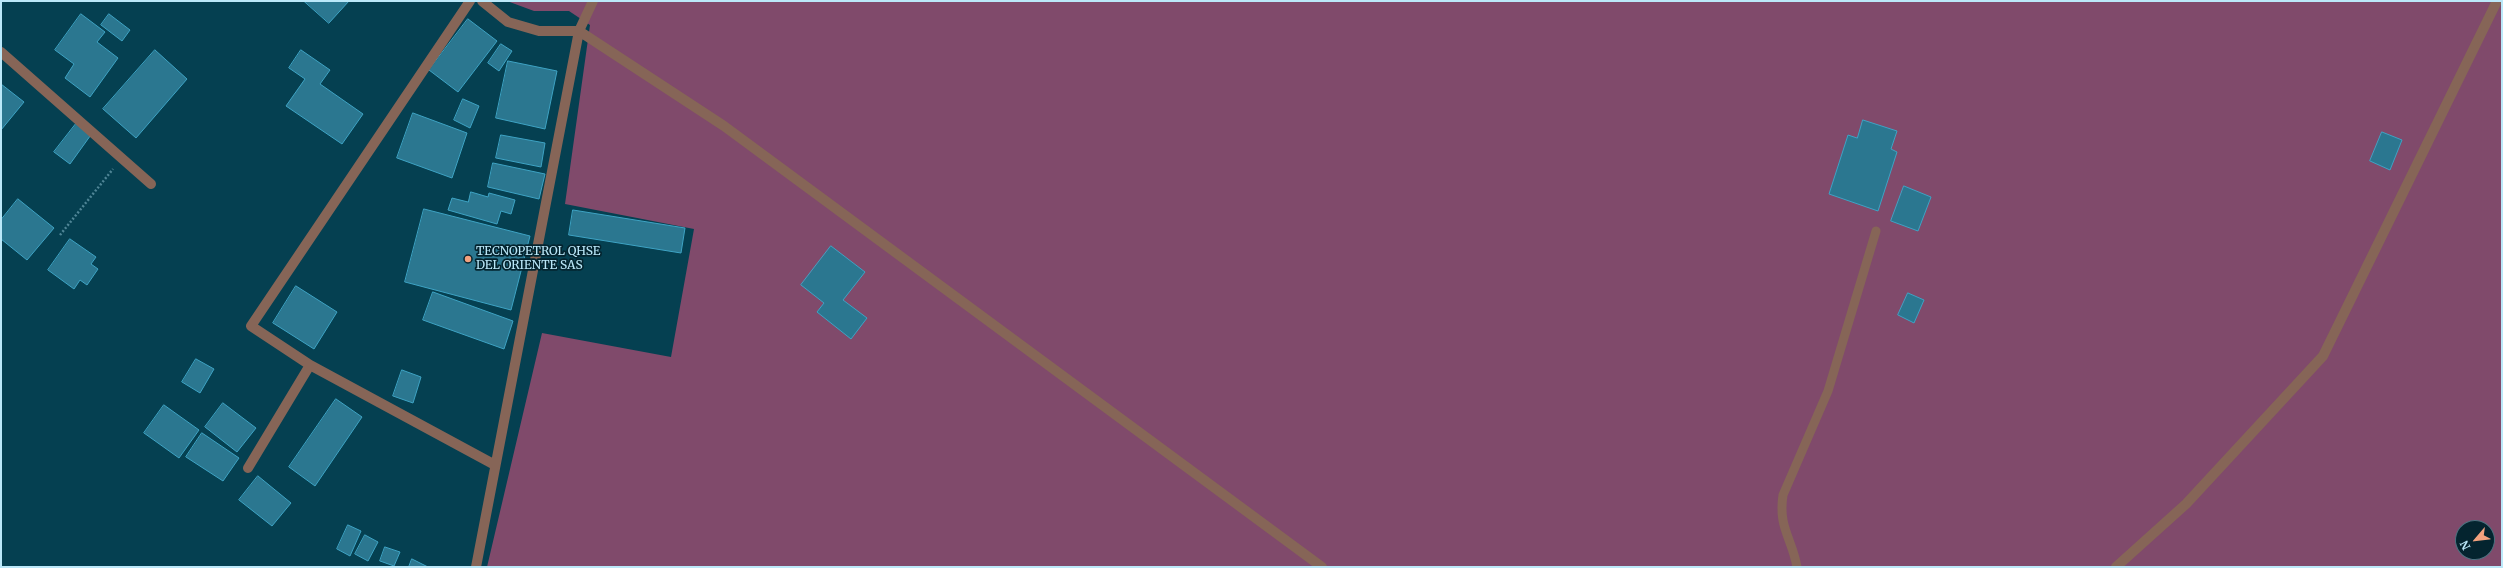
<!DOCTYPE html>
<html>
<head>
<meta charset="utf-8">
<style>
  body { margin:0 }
  #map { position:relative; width:2503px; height:568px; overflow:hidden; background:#054051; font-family:Merriweather,serif }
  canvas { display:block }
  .frame { position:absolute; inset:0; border:2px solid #bbe8f9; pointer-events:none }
  .north { position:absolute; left:2455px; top:520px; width:40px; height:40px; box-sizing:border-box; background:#04242f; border:1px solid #4d7280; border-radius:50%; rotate:242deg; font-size:11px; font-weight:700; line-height:16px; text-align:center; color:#bbe8f9 }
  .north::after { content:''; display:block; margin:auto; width:14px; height:18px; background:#f2a17e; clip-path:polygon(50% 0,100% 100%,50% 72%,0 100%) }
</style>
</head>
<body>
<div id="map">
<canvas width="2503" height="568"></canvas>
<div class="frame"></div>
<div class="north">N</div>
</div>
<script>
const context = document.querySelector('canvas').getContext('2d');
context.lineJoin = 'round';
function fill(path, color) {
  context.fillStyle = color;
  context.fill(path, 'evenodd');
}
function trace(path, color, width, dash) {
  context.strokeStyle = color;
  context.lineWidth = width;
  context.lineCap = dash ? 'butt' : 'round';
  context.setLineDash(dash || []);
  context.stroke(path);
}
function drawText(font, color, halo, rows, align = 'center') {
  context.font = font + ' Merriweather,serif';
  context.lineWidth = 3.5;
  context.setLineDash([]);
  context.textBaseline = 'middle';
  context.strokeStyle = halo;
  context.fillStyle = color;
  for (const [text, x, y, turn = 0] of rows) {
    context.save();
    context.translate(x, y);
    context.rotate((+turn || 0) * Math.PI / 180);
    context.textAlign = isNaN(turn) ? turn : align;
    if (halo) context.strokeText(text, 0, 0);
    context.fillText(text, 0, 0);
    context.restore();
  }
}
fill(new Path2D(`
  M507 1H2502V567H487L542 333 671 357 694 229 565 204 590 25 569 11H534ZM2463 528H2487V552H2463Z`), '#804a6b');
const building = new Path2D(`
  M304 1H349L329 23Z
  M81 14 105 32 97 42 118 58 90 97 65 78 74 64 55 50Z
  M109 14 130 30 122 41 101 25Z
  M468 19 497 41 458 92 429 70Z
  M501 44 512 51 499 71 488 63Z
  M155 50 187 79 136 138 103 109Z
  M301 50 330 70 320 84 363 114 342 144 286 106 305 79 289 68Z
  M508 61 557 71 545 129 496 118Z
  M1 84 24 102 1 130Z
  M463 99 479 106 470 128 454 120Z
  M413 113 467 133 452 178 397 158Z
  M79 120 93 132 70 164 54 152Z
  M1863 120 1897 131 1891 149 1897 152 1878 211 1829 194 1848 135 1857 138Z
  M2382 132 2402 140 2390 170 2370 161Z
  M501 135 545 143 541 167 496 158Z
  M493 163 545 174 539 199 488 187Z
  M1904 186 1931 197 1918 231 1891 221Z
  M471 192 488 197 489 193 515 200 511 214 501 211 497 224 448 210 452 198 468 202Z
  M18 199 54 228 27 260 1 239V220Z
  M424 209 530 236 511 310 405 282Z
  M573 210 685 228 681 253 569 235Z
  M70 239 96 257 91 264 98 269 87 285 80 280 74 289 48 270Z
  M831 246 865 272 843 300 867 318 851 339 817 312 824 303 801 285Z
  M296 286 337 312 314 349 273 323Z
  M433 292 513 321 504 349 423 320Z
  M1908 293 1924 300 1914 323 1898 315Z
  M196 359 214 369 200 393 182 382Z
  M402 370 421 377 413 403 393 396Z
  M336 399 362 417 315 486 289 467Z
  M223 403 256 428 237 452 205 427Z
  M164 405 199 430 179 458 144 433Z
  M202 433 239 458 223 481 186 457Z
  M258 476 291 503 272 526 239 500Z
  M348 525 361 531 350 556 337 549Z
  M365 535 378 542 368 561 355 554Z
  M385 547 400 552 394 566 380 561Z
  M412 559 428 567H409Z`);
fill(building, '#2b7790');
trace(building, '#3ea3c4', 1);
trace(new Path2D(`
  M60 235 113 169`), '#4f8596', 2.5, [2, 2]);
trace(new Path2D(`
  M1797 567C1792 538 1778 528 1783 495L1828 391 1876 231`), '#866557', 9);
trace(new Path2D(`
  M470 1 251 326 310 365 495 465
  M482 1 508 22 539 31H579L724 126 1322 567
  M1 52 151 184
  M248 468 310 365
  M476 567 579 31 593 1
  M2116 567 2186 504 2323 356 2497 1`), '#866557', 10);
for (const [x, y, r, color] of [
  [468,259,4,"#f2a17e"]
]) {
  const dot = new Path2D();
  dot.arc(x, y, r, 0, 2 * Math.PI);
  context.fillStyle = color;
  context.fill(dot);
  trace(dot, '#04242f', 1.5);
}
drawText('12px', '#bbe8f9', '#04242f', [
  ["TECNOPETROL QHSE",476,252],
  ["DEL ORIENTE SAS",476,266]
], 'left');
</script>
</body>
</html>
